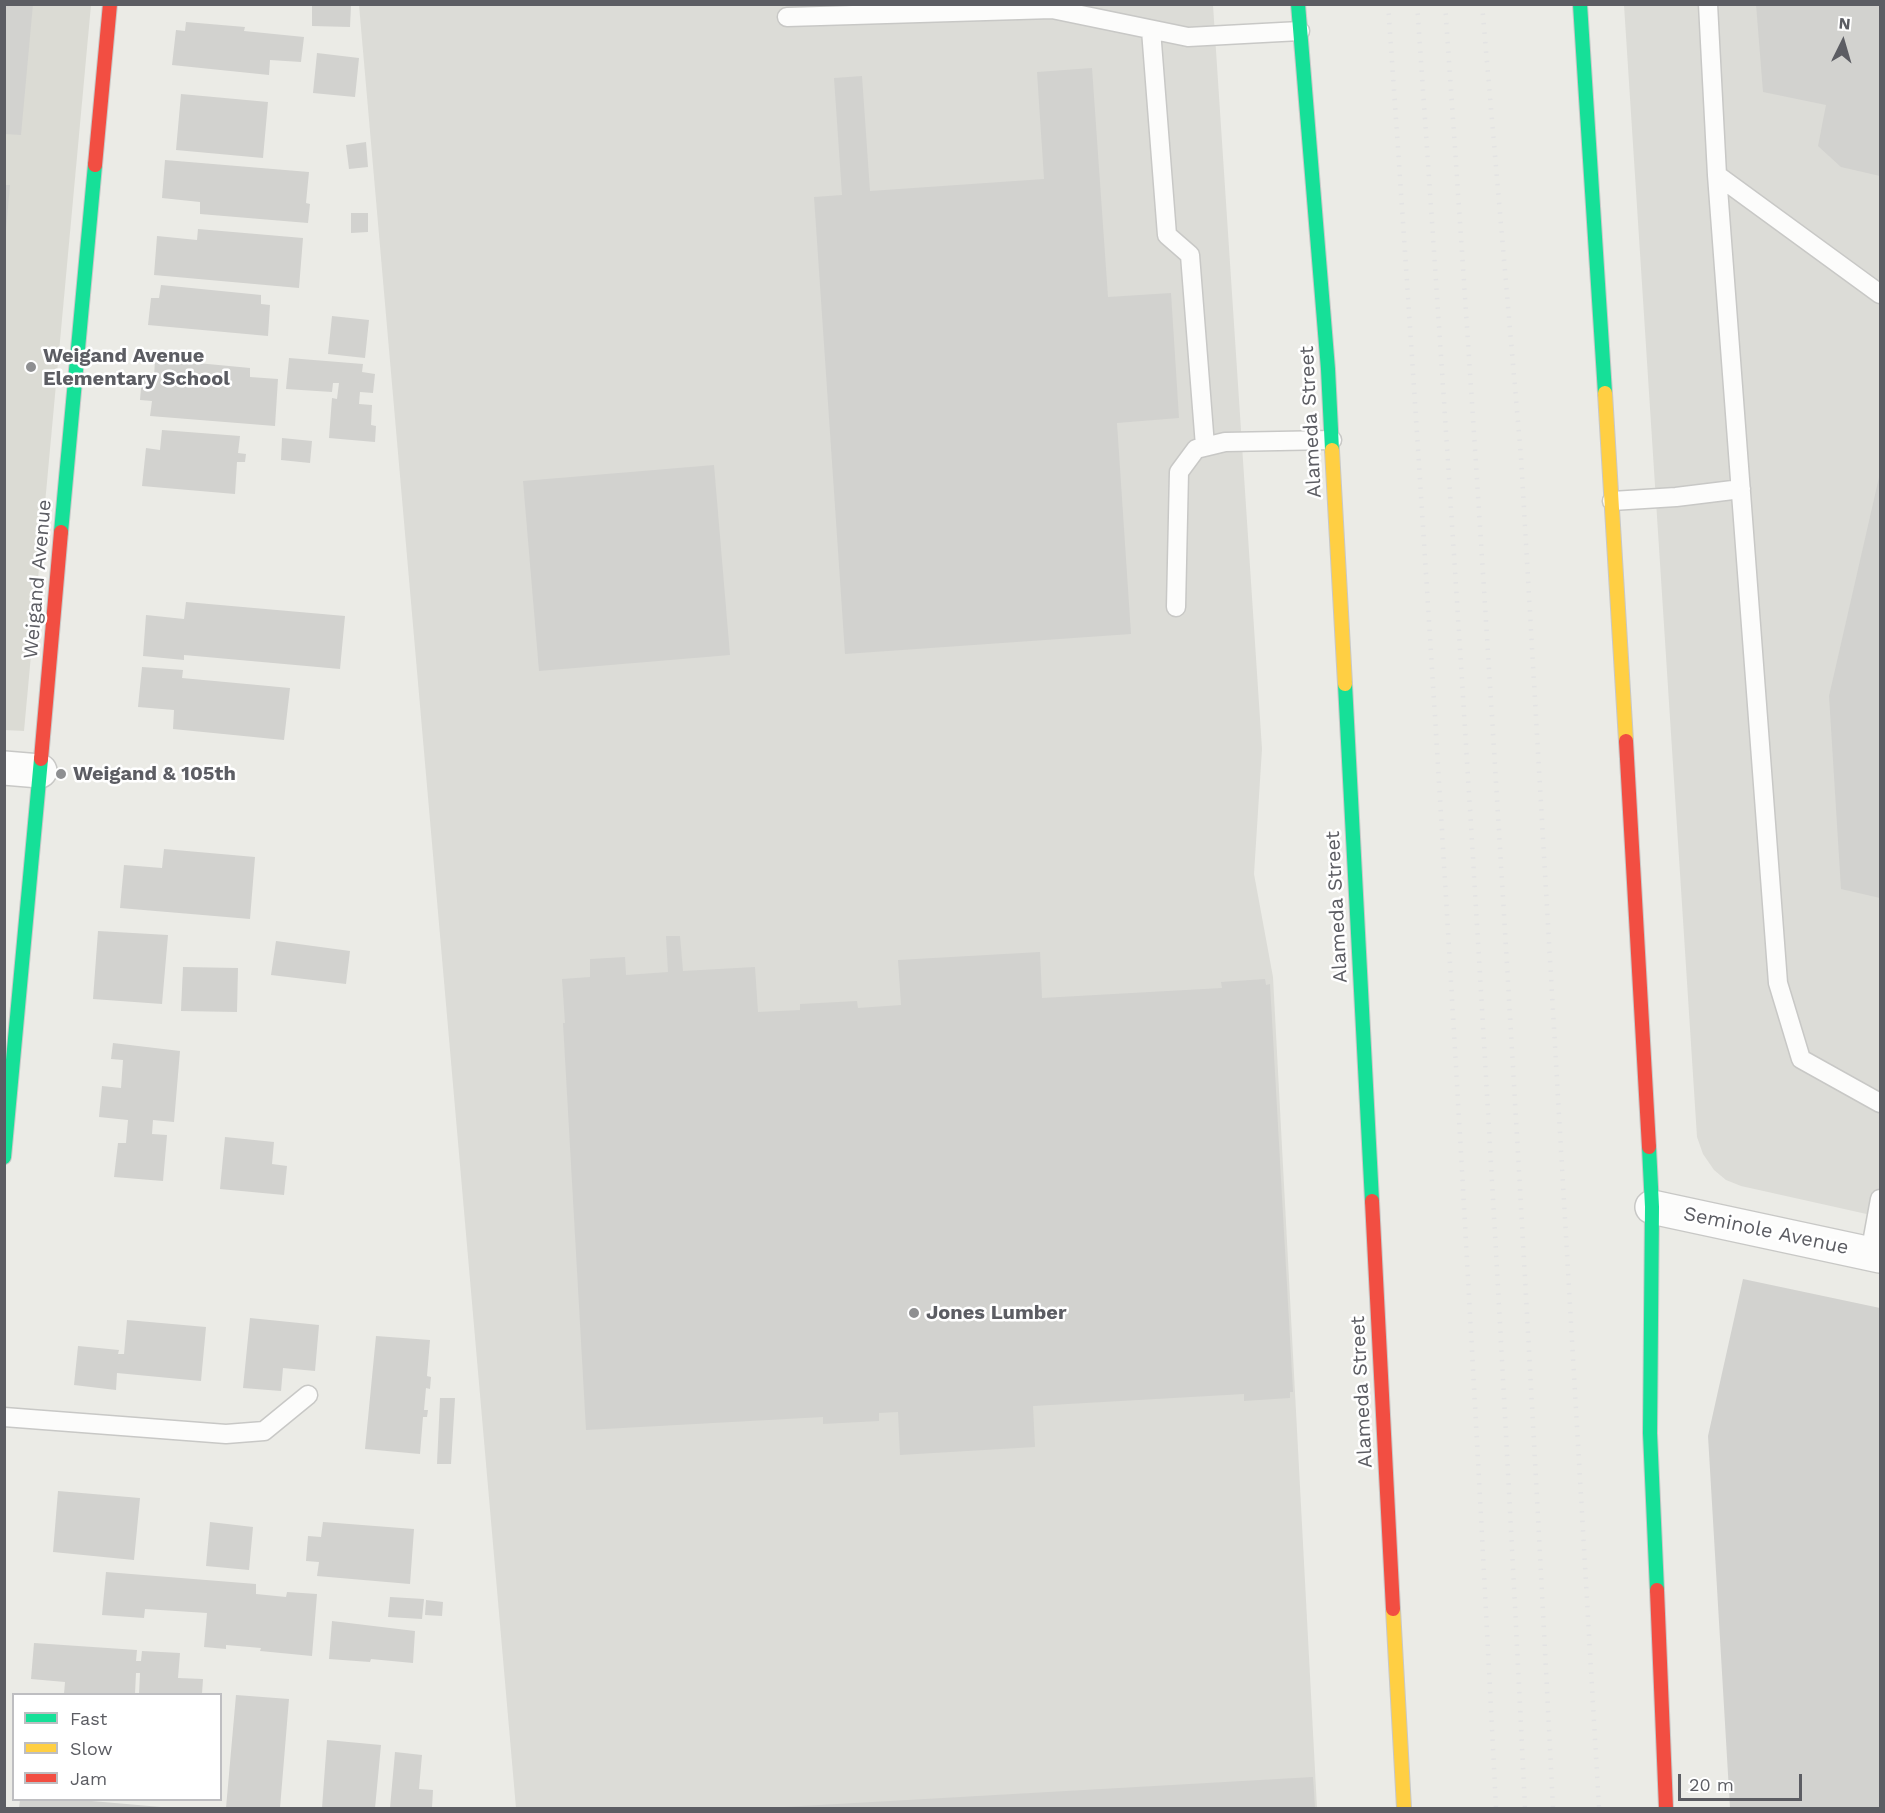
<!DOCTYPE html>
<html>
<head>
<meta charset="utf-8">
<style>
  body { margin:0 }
  #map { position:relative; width:1885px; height:1813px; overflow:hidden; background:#ebebe6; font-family:"Work Sans",sans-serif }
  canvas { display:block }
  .frame { position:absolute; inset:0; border:6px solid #5c5d63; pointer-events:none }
  .legend { position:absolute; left:12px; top:1693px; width:210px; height:108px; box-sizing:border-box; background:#fff; border:2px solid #bebec1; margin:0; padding:8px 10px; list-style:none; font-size:18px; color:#5c5d63 }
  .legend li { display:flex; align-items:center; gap:12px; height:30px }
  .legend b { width:30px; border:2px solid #bebec1 }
  .north { position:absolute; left:1813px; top:12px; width:60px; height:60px; -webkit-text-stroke:4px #fff; paint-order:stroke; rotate:5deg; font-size:16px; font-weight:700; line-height:24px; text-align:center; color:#5c5d63 }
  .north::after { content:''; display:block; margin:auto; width:21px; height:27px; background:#5c5d63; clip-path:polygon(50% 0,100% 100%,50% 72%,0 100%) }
  .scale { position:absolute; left:1678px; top:1774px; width:124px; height:27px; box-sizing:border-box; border:3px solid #5c5d63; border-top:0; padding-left:8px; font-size:18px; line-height:21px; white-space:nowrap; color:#5c5d63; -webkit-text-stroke:4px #fff; paint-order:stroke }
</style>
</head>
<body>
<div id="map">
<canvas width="1885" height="1813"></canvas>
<div class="frame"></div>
<ul class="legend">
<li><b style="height:8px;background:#16e098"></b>Fast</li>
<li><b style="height:8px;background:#ffcf43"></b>Slow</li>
<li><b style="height:8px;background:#f24e42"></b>Jam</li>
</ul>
<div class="north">N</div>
<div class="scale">20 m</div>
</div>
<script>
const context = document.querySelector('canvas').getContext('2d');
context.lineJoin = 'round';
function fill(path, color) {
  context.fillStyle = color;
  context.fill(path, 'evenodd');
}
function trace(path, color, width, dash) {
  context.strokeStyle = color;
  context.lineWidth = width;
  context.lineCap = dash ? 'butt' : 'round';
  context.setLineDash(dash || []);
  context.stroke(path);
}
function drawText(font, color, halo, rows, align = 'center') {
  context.font = font + ' "Work Sans",sans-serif';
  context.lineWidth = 5;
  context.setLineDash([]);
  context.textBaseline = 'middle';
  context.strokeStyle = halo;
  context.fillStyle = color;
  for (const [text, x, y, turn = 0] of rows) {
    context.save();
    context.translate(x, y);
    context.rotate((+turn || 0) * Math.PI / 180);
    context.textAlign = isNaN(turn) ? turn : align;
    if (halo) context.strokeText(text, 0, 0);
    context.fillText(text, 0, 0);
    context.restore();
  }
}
fill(new Path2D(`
  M359 5H1213L1262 749 1254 874 1273 977 1317 1808H516Z
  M1624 5H1880V1217L1741 1186 1726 1180 1714 1170 1703 1154 1697 1137Z`), '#dcdcd7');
fill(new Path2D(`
  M4 5H91L24 731 4 730Z`), '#dbdbd4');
fill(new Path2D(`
  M4 4H33L21 135 4 134Z
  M1756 4H1880V176L1841 167 1818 146 1826 105 1763 92Z
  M312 5H351L350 27 312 26Z
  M186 22 245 27 244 31 304 37 301 62 270 60 269 75 172 65 176 30 185 31Z
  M317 53 359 58 355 97 313 93Z
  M1092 68 1108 297 1171 293 1179 418 1117 423 1131 634 845 654 814 197 842 195 834 78 862 76 870 191 1044 179 1037 72Z
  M181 94 268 102 263 158 176 150Z
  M366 142 368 167 349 169 346 145Z
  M165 160 309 172 306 203 310 204 308 223 200 214V202L162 198Z
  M4 185H10L6 230H4Z
  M351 213H368V232L351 233Z
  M198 229 303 238 299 288 154 275 157 236 197 240Z
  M161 285 261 295V304L270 305 268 336 148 325 151 298H159Z
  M332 316 369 320 365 358 328 354Z
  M289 358 363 364 362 372 375 374 373 393 360 392 359 404 372 405 371 425 376 426 375 442 329 438 332 398 337 399 339 383H333L332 392 286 389Z
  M155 359 250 368V377L278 379 275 426 150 416 152 401 140 400 142 377 154 378Z
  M162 430 240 436 238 453 246 454 245 462H237L235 494 142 486 146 448 160 450Z
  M282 438 312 441 310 463 281 460Z
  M714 465 730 655 539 671 523 481Z
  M1880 473V898L1841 889 1829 696Z
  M186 602 345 616 340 669 184 655V660L143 656 146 615 184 619Z
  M142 667 183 670 182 678 290 688 284 740 173 729 174 710 138 707Z
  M164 849 255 857 250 919 120 908 124 865 162 868Z
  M98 931 168 935 162 1004 93 999Z
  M666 936H680L683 971 755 967 758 1012 800 1010V1004L857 1001 858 1008 901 1005 898 960 1040 952 1042 998 1222 988 1221 982 1265 979 1266 985 1270 984 1293 1392H1290V1398L1244 1401V1394L1033 1406 1035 1447 900 1455 898 1412 879 1413V1421L823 1424V1417L586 1430 563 1023H565L562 979 590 977V959L625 957 626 975 668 972Z
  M276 941 350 951 346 984 271 975Z
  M183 967 238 968 237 1012 181 1011Z
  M113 1043 180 1051 174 1122 153 1120 152 1134 167 1135 163 1181 114 1177 118 1143H126L128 1120 99 1117 102 1086 121 1088 123 1060 111 1059Z
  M225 1137 274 1142 272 1164 287 1166 284 1195 220 1189Z
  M1743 1279 1880 1308V1808H1730L1708 1436Z
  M250 1318 319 1325 315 1371 283 1368 281 1391 243 1388Z
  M127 1320 206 1327 201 1381 117 1373 116 1390 74 1385 78 1346 119 1350 118 1354H124Z
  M376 1336 430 1340 427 1376 431 1377 430 1389 426 1388 424 1410H428L427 1417H423L420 1454 365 1449Z
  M440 1398H455L451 1464H437Z
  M58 1491 140 1498 134 1560 53 1552Z
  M210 1522 253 1527 249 1570 206 1566Z
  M323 1522 414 1529 410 1584 317 1576 319 1562 306 1561 308 1536 321 1537Z
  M106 1572 256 1584V1594L286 1597 287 1592 317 1594 312 1656 260 1651 261 1648 226 1645V1649L204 1647 207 1613 145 1609 144 1618 102 1615Z
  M390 1597 424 1599 422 1619 388 1617Z
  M426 1600 443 1602 442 1616 425 1615Z
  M332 1621 415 1631 413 1663 371 1659 370 1662 329 1659Z
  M34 1643 137 1650 136 1661H141L142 1651 180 1653 178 1678 203 1679 202 1694H139L140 1673H136L135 1694H64L65 1682 31 1679Z
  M236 1695 289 1699 280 1808H226Z
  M327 1740 381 1745 375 1808H322Z
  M395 1752 422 1755 419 1789 433 1790 432 1808H390Z
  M1313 1777 1315 1808H784V1807Z
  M20 1800H80L161 1807V1808H19Z`), '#d2d2cf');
const lane = new Path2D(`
  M1708 4 1717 175 1880 294
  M787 17 1052 9 1188 37 1300 31
  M1151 30 1167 235 1190 255 1205 446
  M1717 175 1778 983 1801 1059 1880 1103
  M1612 501 1676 497 1741 489
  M1176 607 1179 472 1196 449 1225 442 1332 440
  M1870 1254 1880 1199
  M4 1417 226 1434 264 1431 308 1395`);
const street = new Path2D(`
  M4 768 40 771
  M1652 1207 1880 1256`);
const fast = new Path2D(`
  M1298 4 1328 369 1332 450
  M1580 4 1605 393
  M61 532 95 165
  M1345 684 1372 1201
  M1649 1147 1652 1207 1650 1433 1657 1590
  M4 1157 41 759`);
const slow = new Path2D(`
  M1605 393 1626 741
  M1332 450 1345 684
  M1393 1609 1404 1808`);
const jam = new Path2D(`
  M95 165 110 4
  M1626 741 1649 1147
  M41 759 61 532
  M1372 1201 1393 1609
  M1657 1590 1666 1808`);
trace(lane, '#c8c8c6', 21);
trace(street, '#c8c8c6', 36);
trace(fast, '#c8c8c7', 16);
trace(slow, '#c8c8c7', 16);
trace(jam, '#c8c8c7', 16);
trace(lane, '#fcfcfb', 18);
trace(street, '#fcfcfb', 33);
trace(fast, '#16e098', 14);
trace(slow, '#ffcf43', 14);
trace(jam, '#f24e42', 14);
trace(new Path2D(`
  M1388 4C1430 605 1466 1207 1496 1808
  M1417 4C1459 605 1496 1207 1525 1808
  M1445 4C1487 605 1523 1207 1553 1808
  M1482 4 1521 457 1599 1808`), '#e3e3e3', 4.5, [1.5, 8]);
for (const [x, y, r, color] of [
  [31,367,6,"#8e8f91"],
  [61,774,6,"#8e8f91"],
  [914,1313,6,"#8e8f91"]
]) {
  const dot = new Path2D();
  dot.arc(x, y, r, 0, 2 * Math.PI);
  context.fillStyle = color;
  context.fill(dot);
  trace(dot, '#fff', 2);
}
drawText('bold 20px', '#5c5d63', '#fff', [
  ["Weigand Avenue",43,356],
  ["Elementary School",43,379],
  ["Weigand & 105th",73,774],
  ["Jones Lumber",926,1313]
], 'left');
drawText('20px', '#5c5d63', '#fff', [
  ["Alameda Street",1311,422,-93],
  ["Weigand Avenue",38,579,-85],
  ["Alameda Street",1337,907,-93],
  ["Seminole Avenue",1766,1231,12],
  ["Alameda Street",1362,1392,-93]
]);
</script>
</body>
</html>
